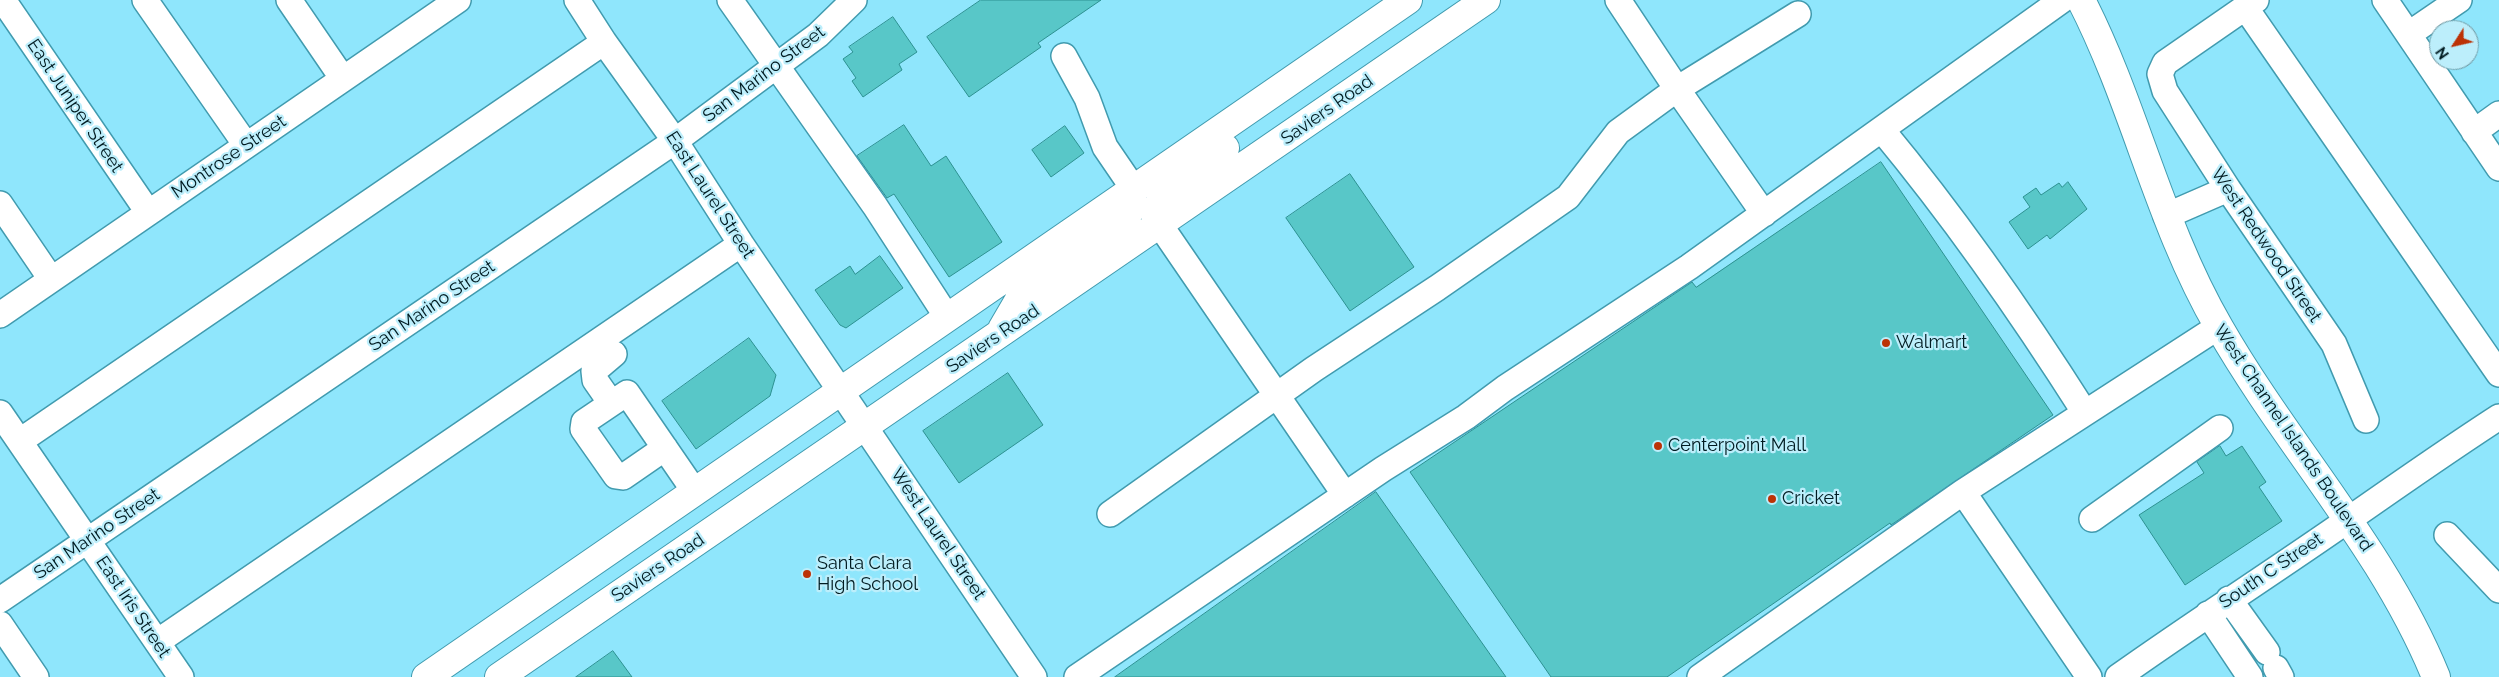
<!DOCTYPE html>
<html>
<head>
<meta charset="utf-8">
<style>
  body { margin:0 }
  #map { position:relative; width:2499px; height:677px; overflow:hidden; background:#8fe6fc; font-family:Raleway,sans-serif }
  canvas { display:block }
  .north { position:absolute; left:2429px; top:20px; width:50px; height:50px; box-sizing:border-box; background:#bceefb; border:1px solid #719aa4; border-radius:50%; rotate:235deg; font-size:14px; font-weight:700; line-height:20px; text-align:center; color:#001b21 }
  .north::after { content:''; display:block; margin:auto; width:18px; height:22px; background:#bc3206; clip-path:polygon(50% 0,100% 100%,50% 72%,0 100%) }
</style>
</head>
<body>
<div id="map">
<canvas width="2499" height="677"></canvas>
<div class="north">N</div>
</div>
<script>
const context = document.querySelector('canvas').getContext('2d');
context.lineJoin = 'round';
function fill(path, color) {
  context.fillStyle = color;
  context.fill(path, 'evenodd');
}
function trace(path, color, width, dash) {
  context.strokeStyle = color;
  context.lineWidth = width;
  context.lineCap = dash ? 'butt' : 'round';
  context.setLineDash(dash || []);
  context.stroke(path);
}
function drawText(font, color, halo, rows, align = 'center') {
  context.font = font + ' Raleway,sans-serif';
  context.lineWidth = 4.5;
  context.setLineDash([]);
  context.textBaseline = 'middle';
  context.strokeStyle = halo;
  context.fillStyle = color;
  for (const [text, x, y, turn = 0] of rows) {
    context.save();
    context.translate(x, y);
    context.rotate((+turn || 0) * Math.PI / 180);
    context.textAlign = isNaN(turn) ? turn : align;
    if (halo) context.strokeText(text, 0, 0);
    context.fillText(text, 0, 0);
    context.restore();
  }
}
const building = new Path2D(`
  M981 0H1101L1038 43 1041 47 969 97 927 37Z
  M893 17 917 52 899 64 902 70 863 97 852 81 856 78 843 59 853 52 849 47Z
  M904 125 931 166 946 156 1002 242 949 277 894 194 887 198 857 156Z
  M1065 126 1084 153 1051 177 1032 150Z
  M1881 162 2053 415 1891 525 1890 523 1667 677H1551L1410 472 1692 282 1696 287Z
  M1350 174 1414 267 1350 311 1286 218Z
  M2068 182 2087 209 2050 239 2047 235 2028 249 2009 222 2030 207 2023 197 2036 188 2041 195 2059 183 2062 187Z
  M880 256 903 288 846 328 840 325 815 290 850 266 855 274Z
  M749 338 776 375 770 396 696 449 662 401Z
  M1008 373 1043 425 959 483 923 431Z
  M2220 446 2226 456 2242 446 2266 482 2259 487 2282 521 2185 585 2139 515 2204 473 2197 462Z
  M1376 492 1506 677H1115Z
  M613 651 632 677H576Z`);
fill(building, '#58c7c8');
trace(building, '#2d9191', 1);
const minor = new Path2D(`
  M3 0 148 212
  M145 0 246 145
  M289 0 343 79
  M577 0 604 42 675 141 741 244 1034 677
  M730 0 875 206 947 317
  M1618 0 1677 89 1764 214
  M2256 0 2165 63 2160 74 2165 91 2228 189 2334 344 2366 420
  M2385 0 2499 168
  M2245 7 2499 374
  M2409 34 2459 0
  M1064 56 1087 98 1105 147 1133 188
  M1882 130C1955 218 2024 317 2085 413
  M2474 132 2499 114
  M0 204 51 279
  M2166 216 2228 189
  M1160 225 1345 495
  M0 315 458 0
  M611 403 595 380 594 371 614 354
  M0 413 181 677
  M20 441 604 42
  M665 448 623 477 616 476 583 429 584 422 627 393 695 492
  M1963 492 2218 327
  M1110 514 1314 369 1437 288 1568 197 1618 132 1677 89 1798 14
  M2092 519 2220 428
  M2447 535 2499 590
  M2229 599 2267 652
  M0 600 675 141 818 35 854 0
  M2208 614 2250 677
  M0 624 36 677
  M157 642 741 244
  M2276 668 2281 677
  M1077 677 1383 469 1466 417 1505 388 1689 267 2062 0
  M1700 677 1963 492 2089 677
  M2118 677C2194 623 2272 573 2348 520 2398 485 2448 450 2499 417`);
const major = new Path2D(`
  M2081 0C2135 105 2159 224 2219 327 2287 446 2384 549 2436 677
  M1160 225 1155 215C1162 183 1200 166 1225 148
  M1002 329 1023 293 1111 234 1125 221 1131 207 1133 188
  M426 677 1408 0
  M499 677 1486 0`);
trace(minor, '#419baf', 28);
trace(major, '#419baf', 30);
trace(minor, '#fff', 25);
trace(major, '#fff', 28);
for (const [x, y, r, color] of [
  [1886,343,5,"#bc3206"],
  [1658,446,5,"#bc3206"],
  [1772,499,5,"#bc3206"],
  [807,574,5,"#bc3206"]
]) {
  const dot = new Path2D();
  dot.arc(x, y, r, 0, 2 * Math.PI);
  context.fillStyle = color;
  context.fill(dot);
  trace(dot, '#bceefb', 2);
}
drawText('18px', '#001b21', '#bceefb', [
  ["San Marino Street",764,74,-37],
  ["East Juniper Street",75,106,56],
  ["Saviers Road",1327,110,-35],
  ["Montrose Street",229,157,-34],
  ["East Laurel Street",710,195,57],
  ["West Redwood Street",2266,245,56],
  ["San Marino Street",432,306,-34],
  ["Saviers Road",993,339,-34],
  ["West Channel Islands Boulevard",2293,438,56],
  ["San Marino Street",97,534,-34],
  ["West Laurel Street",938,534,56],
  ["Saviers Road",658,568,-34],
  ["South C Street",2271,571,-34],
  ["East Iris Street",133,607,56]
]);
drawText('18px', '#001b21', '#bceefb', [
  ["Walmart",1896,343],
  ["Centerpoint Mall",1668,446],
  ["Cricket",1782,499],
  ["Santa Clara",817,564],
  ["High School",817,585]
], 'left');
</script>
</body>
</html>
